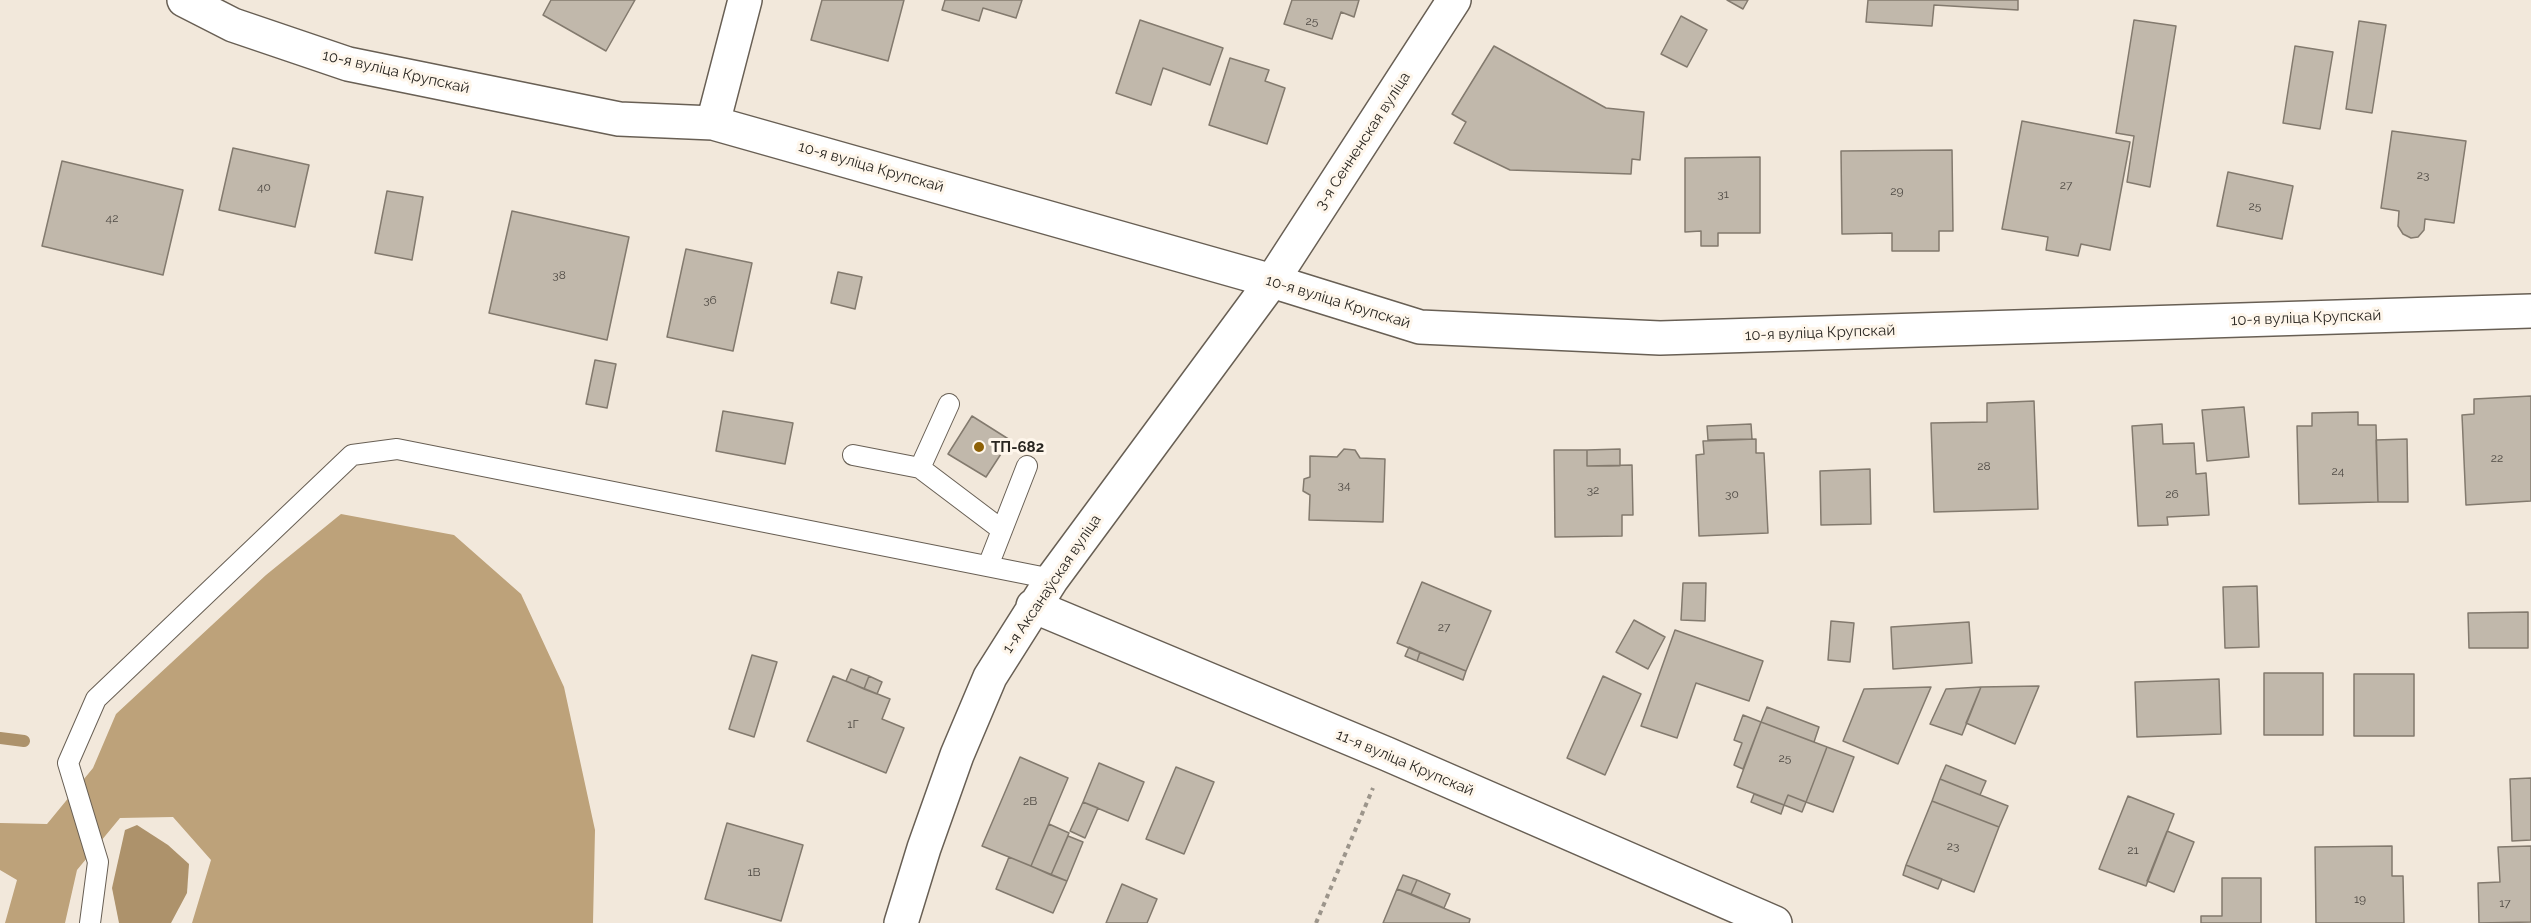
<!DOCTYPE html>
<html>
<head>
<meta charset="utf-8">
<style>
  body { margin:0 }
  canvas { display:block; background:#f2e8db }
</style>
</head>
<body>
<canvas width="2531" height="923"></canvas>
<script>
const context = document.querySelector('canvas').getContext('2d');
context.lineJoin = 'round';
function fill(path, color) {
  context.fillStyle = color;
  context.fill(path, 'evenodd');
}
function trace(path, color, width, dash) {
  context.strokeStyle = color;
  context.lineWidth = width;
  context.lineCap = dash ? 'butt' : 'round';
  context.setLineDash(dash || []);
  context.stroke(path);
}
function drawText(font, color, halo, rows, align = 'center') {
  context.font = font + ' Raleway,sans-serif';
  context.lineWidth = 6;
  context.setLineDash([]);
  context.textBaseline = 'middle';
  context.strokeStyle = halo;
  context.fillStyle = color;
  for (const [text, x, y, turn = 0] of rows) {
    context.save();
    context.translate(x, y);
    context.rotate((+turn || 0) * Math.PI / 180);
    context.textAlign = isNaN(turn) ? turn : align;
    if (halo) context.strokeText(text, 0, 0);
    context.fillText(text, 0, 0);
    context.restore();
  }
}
fill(new Path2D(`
  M341 514 454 535 521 594 564 687 595 830 593 923H192L211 860 173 817 120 818 77 870 65 923H5L17 880 0 870V823L47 824 93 768 116 714 266 575Z`), '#bda27a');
fill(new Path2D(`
  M137 825 168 845 189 864 187 893 171 923H119L112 888 125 830Z`), '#ad926b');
trace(new Path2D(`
  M0 738 24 741`), '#ad926b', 12);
const building = new Path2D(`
  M551 0H635L606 51 543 15Z
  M822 0H904L888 61 811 40Z
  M945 0H1022L1016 18 983 8 979 21 942 10Z
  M1292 0H1359L1354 17 1341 12 1332 39 1284 24Z
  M1727 0H1748L1743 9Z
  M1868 0H2018V10L1934 5 1932 26 1866 22Z
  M1681 16 1707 30 1687 67 1661 54Z
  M1140 20 1223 48 1210 85 1163 68 1151 105 1116 93Z
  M2134 20 2176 26 2150 187 2127 182 2134 136 2116 133Z
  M2359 21 2386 25 2372 113 2346 109Z
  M1494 46 1606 108 1644 112 1640 160 1632 159 1631 174 1510 170 1454 143 1466 122 1452 114Z
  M2295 46 2333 52 2320 129 2283 123Z
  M1230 58 1269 70 1265 81 1285 88 1267 144 1209 125Z
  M2022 121 2130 142 2110 250 2081 244 2078 256 2046 250 2048 237 2002 229Z
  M2392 131 2466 141 2454 223 2425 219 2424 230 2418 237 2411 238 2403 234 2398 226 2399 211 2381 208Z
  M233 148 309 165 295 227 219 210Z
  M1952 150 1953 231H1939V251H1892V233L1842 234 1841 151Z
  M1760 157V233H1718V246H1701V231L1685 232V158Z
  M62 161 183 190 163 275 42 246Z
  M2228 172 2293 186 2282 239 2217 226Z
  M387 191 423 197 412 260 375 253Z
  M512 211 629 237 607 340 489 313Z
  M686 249 752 263 733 351 667 337Z
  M838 272 862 277 855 309 831 303Z
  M595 360 616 364 607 408 586 404Z
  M2531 396V501L2466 505 2462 415 2474 414V399Z
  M2034 401 2038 509 1934 512 1931 423 1987 422V403Z
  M2244 407 2249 457 2207 461 2202 410Z
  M723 411 793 423 785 464 716 451Z
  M2358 412V425H2376L2378 502 2299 504 2297 426H2312V413Z
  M972 416 1010 440 986 477 948 454Z
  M1751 424 1752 439 1708 440 1707 426Z
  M2162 424 2163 444 2194 443 2196 474 2206 473 2209 515 2167 517 2168 525 2138 526 2132 426Z
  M1756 439V453H1764L1768 533 1699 536 1696 455 1704 454 1703 441Z
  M2407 439 2408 502H2378L2376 440Z
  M1344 449 1355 450 1360 458 1385 459 1383 522 1309 520 1310 495 1303 491 1304 479 1310 477V456L1337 457Z
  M1620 449V466H1587V450Z
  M1554 450H1587V466L1632 465 1633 515H1622V536L1555 537Z
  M1870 469 1871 524 1821 525 1820 471Z
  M1422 582 1491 611 1466 671 1397 643Z
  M1683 583H1706L1705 621 1681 620Z
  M2257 586 2259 647 2225 648 2223 587Z
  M2528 612V648H2469L2468 613Z
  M1634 620 1665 637 1648 669 1616 652Z
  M1831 621 1854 623 1850 662 1828 660Z
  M1969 622 1972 663 1893 669 1891 627Z
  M1675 630 1763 661 1749 701 1696 683 1677 738 1641 726Z
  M1409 647 1420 652 1417 661 1405 656Z
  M1420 652 1466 671 1463 680 1417 661Z
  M752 655 777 662 754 737 729 729Z
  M851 669 869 676 864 689 846 681Z
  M2264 673H2323V735H2264Z
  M2354 674H2414V736H2354Z
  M833 676 890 699 882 719 904 728 886 773 807 741Z
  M869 676 882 682 877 694 864 689Z
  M1603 676 1641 694 1605 775 1567 758Z
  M2219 679 2221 734 2137 737 2135 682Z
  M2039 686 2015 744 1966 723 1981 687Z
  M1931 687 1898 764 1843 741 1864 689Z
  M1981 687 1962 735 1930 724 1946 689Z
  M1767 707 1819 727 1814 742 1761 722Z
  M1743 715 1761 722 1743 769 1734 765 1742 743 1734 740Z
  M1761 722 1827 747 1806 802 1788 795 1784 805 1737 787Z
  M1827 747 1854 757 1833 812 1806 802Z
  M1020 757 1068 778 1031 866 982 846Z
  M1099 763 1144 782 1128 821 1083 802Z
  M1946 765 1986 781 1980 795 1940 779Z
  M1176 767 1214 782 1184 854 1146 839Z
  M2531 778V840L2512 841 2510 779Z
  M1940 779 2008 806 1999 827 1932 801Z
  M1754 794 1784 805 1781 814 1751 802Z
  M1788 795 1806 802 1802 812 1784 805Z
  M2128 796 2174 814 2146 886 2099 869Z
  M1932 801 1999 827 1974 892 1906 865Z
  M1083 802 1098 808 1085 838 1070 831Z
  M727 823 803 845 781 921 705 899Z
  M1049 824 1069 833 1051 875 1031 866Z
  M2167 831 2194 842 2174 892 2147 881Z
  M1068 836 1083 842 1067 881 1051 875Z
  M2392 846V876H2403L2404 923H2316L2315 847Z
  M2531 846V922L2479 923 2478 883 2500 882 2498 847Z
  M1009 857 1067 881 1053 913 996 889Z
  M1906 865 1942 879 1938 889 1903 875Z
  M1403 875 1417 880 1411 894 1397 889Z
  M2222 878H2261V923H2201V916H2222Z
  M1417 880 1450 894 1444 908 1411 894Z
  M1122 884 1157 899 1147 923H1106Z
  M1397 889 1470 919 1469 923H1383Z`);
fill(building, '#c1b8ab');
trace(building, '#837a6e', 1.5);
const service = new Path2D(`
  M853 455 920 468 1002 530
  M920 468 949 404
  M988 566 1027 466
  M90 923 98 862 68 763 96 699 352 455 397 449 1052 579`);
const minor = new Path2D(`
  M184 0 233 25 348 64 619 119 713 123 1272 281 1420 327 1660 338 2531 311
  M713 123 745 0
  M1033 606 1387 754 1775 923
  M901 923 924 848 957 755 990 677 1052 579 1272 281 1454 0`);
trace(service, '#685f54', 22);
trace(minor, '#685f54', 36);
trace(new Path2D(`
  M1316 923 1373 788`), '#9c958b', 4, [4.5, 4.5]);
trace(service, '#fff', 20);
trace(minor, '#fff', 33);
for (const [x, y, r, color] of [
  [979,447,6,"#8d6006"]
]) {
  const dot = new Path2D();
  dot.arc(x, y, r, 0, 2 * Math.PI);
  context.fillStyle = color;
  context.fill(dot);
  trace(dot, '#fef6eb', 2);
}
drawText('12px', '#4f4a44', null, [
  ["25",1312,21],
  ["23",2423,175],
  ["27",2066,185],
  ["40",264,187],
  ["29",1897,191],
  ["31",1723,194],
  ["25",2255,206],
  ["42",112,218],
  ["38",559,275],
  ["36",710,300],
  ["22",2497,458],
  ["28",1984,466],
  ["24",2338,471],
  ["34",1344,485],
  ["32",1593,490],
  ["30",1732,494],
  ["26",2172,494],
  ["27",1444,627],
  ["1Г",853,724],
  ["25",1785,758],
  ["2В",1030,801],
  ["23",1953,846],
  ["21",2133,850],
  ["1В",754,872],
  ["19",2360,899],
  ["17",2505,903]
]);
drawText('15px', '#292621', '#fef6eb', [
  ["10-я вуліца Крупскай",396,72,13],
  ["3-я Сенненская вуліца",1363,141,-57],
  ["10-я вуліца Крупскай",871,167,16],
  ["10-я вуліца Крупскай",1338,302,17],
  ["10-я вуліца Крупскай",2306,318,-2],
  ["10-я вуліца Крупскай",1820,333,-2],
  ["1-я Аксанаўская вуліца",1052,584,-56],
  ["11-я вуліца Крупскай",1405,763,23]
]);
drawText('bold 15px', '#292621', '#fef6eb', [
  ["ТП-682",991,447]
], 'left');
</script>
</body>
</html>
